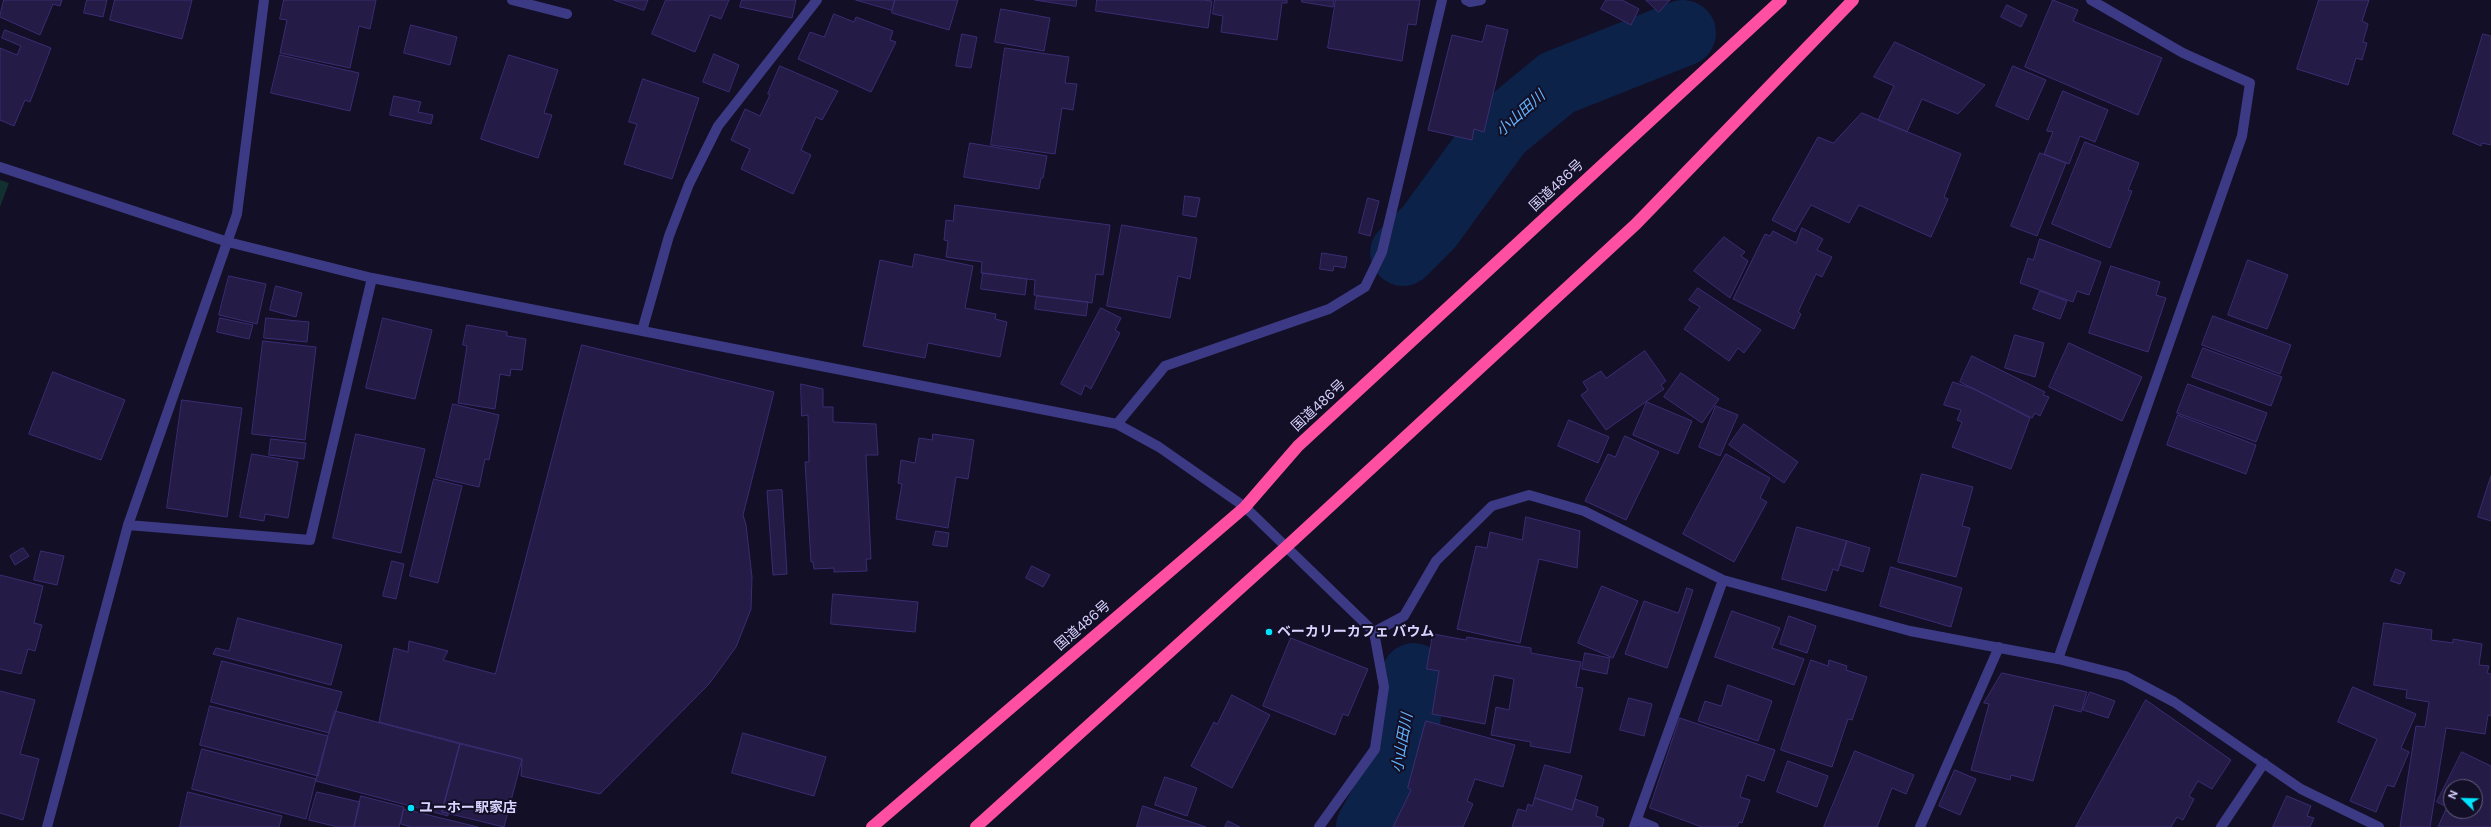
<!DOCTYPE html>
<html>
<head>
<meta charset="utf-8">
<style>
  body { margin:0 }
  #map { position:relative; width:2491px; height:827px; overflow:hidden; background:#130f26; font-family:"DM Sans",sans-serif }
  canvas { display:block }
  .north { position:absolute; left:2443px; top:779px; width:40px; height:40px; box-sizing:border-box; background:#130f26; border:1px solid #625e7d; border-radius:50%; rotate:293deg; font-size:11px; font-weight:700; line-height:16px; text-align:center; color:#d9d4ff }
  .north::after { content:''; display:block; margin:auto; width:14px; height:18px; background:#00e5ff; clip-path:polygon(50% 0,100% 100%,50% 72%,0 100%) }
</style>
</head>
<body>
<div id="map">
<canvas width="2491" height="827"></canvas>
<div class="north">N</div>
</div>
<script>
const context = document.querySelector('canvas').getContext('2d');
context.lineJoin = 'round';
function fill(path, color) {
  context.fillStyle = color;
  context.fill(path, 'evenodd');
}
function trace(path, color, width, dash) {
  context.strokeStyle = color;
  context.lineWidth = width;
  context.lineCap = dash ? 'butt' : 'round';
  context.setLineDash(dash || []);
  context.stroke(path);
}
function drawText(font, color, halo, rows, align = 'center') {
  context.font = font + ' "DM Sans","Noto Sans JP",sans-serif';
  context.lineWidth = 4;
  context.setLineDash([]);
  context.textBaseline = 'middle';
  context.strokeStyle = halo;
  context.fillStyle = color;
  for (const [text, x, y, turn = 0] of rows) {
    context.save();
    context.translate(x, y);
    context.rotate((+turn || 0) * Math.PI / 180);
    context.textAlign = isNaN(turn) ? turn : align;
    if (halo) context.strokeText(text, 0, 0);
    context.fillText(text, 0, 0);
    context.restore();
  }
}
fill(new Path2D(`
  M0 180 9 183 0 207Z`), '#12302f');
trace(new Path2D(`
  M1403 253 1429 227 1500 130 1557 83 1683 33
  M1369 827 1399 774 1414 676`), '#0c2248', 66);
const building = new Path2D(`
  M4 0H62L60 6 53 4 40 35 0 17Z
  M87 0H107L103 17 84 13Z
  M115 0H192L182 39 110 20Z
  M284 0H376L370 29 359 26 350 68 280 53 287 20 280 19Z
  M614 0H648L644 10Z
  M666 0H729L721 19 710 15 695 52 652 34Z
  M742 0H796L792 18 740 7Z
  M856 0H895L892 10Z
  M895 0H958L949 30 892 13Z
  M1035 0H1077L1076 6Z
  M1097 0H1203L1212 1 1208 28 1096 11Z
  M1215 0H1287V3H1282L1277 40 1221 32 1223 16 1213 14Z
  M1302 0H1334L1333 7 1302 2Z
  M1336 0H1420L1416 25 1408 24 1402 61 1328 48Z
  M1606 0H1622L1639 9 1631 25 1601 9Z
  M1646 0H1670L1659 12Z
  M2053 0 2078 10 2073 21 2162 58 2138 115 2025 67Z
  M2319 0H2369L2362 21 2368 24 2363 42 2367 43 2362 60 2356 58 2348 85 2297 69Z
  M2007 5 2027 15 2021 27 2001 17Z
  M1001 9 1050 18 1044 51 995 42Z
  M834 14 854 22 856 17 893 31 890 40 896 42 871 92 798 59 810 32 824 37Z
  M411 25 457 37 450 65 404 53Z
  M1487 25 1508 30 1484 132 1474 129 1472 140 1428 130 1452 35 1482 42Z
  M5 30 51 48 30 102 25 100 14 126 0 120V48L17 55 21 46 2 38Z
  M962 34 977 37 971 68 956 66Z
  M2483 34 2491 36V145L2482 143 2481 146 2453 134Z
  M1895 42 1985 85 1958 114 1922 99 1907 132 1878 120 1894 86 1874 77Z
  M1005 48 1069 57 1065 83 1077 84 1073 110 1062 108 1055 154 991 145Z
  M714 54 739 65 729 92 703 82Z
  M280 55 359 73 350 111 271 93Z
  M509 55 558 70 544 113 552 115 538 158 481 139Z
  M780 66 838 91 822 120 816 117 801 150 811 155 793 194 741 169 750 149 731 140 745 109 760 116 770 95 768 94Z
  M2013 66 2046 80 2028 120 1996 106Z
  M643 79 699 98 672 179 624 164 637 124 629 122Z
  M2063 91 2108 110 2095 142 2080 136 2069 164 2044 154 2053 132 2047 131Z
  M394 96 421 102 418 112 433 115 431 124 390 115Z
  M1862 113 1961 154 1944 197 1948 199 1931 237 1859 205 1849 223 1811 205 1795 232 1772 220 1818 137 1833 143Z
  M2085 142 2139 163 2128 190 2132 191 2110 248 2052 224Z
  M970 143 1047 156 1043 178H1041L1039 189 964 177Z
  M2040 153 2066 163 2037 236 2011 226Z
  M1185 196 1200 198 1196 217 1183 215Z
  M1368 198 1379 201 1370 236 1359 233Z
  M955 205 1110 225 1103 275 1096 274 1092 303 1034 295 1035 280 981 273 982 262 946 257 948 241 944 240 946 220 953 221Z
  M1122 225 1197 238 1190 279 1178 276 1170 318 1107 306Z
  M1802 228 1823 239 1817 250 1832 257 1822 277 1816 274 1798 312 1801 314 1794 329 1733 299 1765 234 1770 236 1773 231 1796 243Z
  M1724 237 1745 252 1741 256 1748 261 1730 298 1694 271Z
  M2040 239 2101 262 2089 295 2077 291 2073 302 2020 283 2028 258 2033 260Z
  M1322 253 1347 257 1345 268 1334 266 1333 271 1320 269Z
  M915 254 973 266 965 308 996 314 995 319 1007 322 1000 357 928 343 925 358 863 346 880 260 912 267Z
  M2248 260 2288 275 2267 329 2228 315Z
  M2111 266 2160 282 2156 295 2166 298 2148 352 2089 333Z
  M983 273 1027 279 1025 295 981 289Z
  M229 276 266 284 257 324 219 315Z
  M276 286 302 293 296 317 270 310Z
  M1698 288 1761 330 1744 353 1738 348 1729 361 1684 329 1700 307 1689 300Z
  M2040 291 2067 301 2060 319 2033 309Z
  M1037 296 1088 302 1086 316 1035 309Z
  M1101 308 1121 318 1115 330 1120 333 1091 389 1085 385 1081 395 1061 384Z
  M2213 316 2291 345 2280 374 2202 345Z
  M220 318 253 325 249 339 217 332Z
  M266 318 309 322 307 342 264 338Z
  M383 318 432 330 415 399 366 388Z
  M467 325 507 332V336L526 339 522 370 511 369 510 376 500 374 495 409 458 403 467 346 463 345Z
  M2015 335 2044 343 2035 377 2005 368Z
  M263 341 316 347 305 440 252 434Z
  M2069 343 2142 377 2122 421 2049 387Z
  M582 345 774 392 743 515 746 525 752 577 751 609 736 647 709 684 600 794 521 776 522 759 379 722 394 648 408 652 409 641 448 651 443 660 495 674Z
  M2203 348 2282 377 2271 406 2192 377Z
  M1645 351 1666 381 1661 385 1664 389 1606 430 1581 395 1588 390 1583 382 1601 371 1606 378Z
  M1972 356 2045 392 2043 395 2049 397 2040 416 2035 413 2032 418 1960 382Z
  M53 372 125 400 101 460 29 434Z
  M1681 373 1719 399 1702 423 1664 397Z
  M1953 382 1974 389 2030 418 2011 469 1952 447 1962 422 1957 420 1961 410 1944 405Z
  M801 384 823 389V407H833V422L876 424 878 455H866L871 559H866L867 571 834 572V568L814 569 813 562H811L805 462H809L808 415 802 416Z
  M2188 384 2267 413 2256 442 2177 413Z
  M182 400 242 408 227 517 167 508Z
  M1647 402 1692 421 1678 454 1633 435Z
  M453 404 499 415 489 460 485 459 479 487 436 477Z
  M1716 406 1738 415 1720 456 1699 447Z
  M2178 415 2256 445 2246 474 2167 445Z
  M1569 420 1609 437 1598 463 1558 446Z
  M1744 424 1798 462 1784 483 1729 445Z
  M356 434 425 449 401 553 333 538Z
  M933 434 974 440 968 479 956 477 948 528 896 519 902 484 898 483 901 460 915 463 919 438 932 440Z
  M1625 436 1659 452 1626 520 1585 501 1608 454 1615 457Z
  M271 439 306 443 304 459 269 455Z
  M252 454 298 462 288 518 265 514 264 521 240 517Z
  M1726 454 1770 478 1760 498 1767 502 1734 562 1683 534Z
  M1922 474 1973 487 1962 526 1970 528 1956 577 1898 562Z
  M2491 476V521L2478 517Z
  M434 479 462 486 438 583 410 576Z
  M782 490 787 574 773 575 767 491Z
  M1526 517 1580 531 1577 568 1539 559 1520 643 1457 629 1476 546 1487 548 1490 532 1522 540Z
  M1797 527 1847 541 1838 571 1833 569 1826 591 1782 579Z
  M936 531 949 533 947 547 933 545Z
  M1847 541 1870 548 1863 572 1840 565Z
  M23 548 29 556 15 565 10 556Z
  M41 551 64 556 57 585 34 580Z
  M392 561 404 564 396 599 383 596Z
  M1032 566 1050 575 1043 587 1026 578Z
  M1891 567 1962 588 1951 627 1880 606Z
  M2396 569 2405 573 2400 584 2391 581Z
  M0 575 43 586 34 623 42 625 35 651 28 649 21 674 0 669Z
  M1602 586 1638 601 1613 658 1578 643Z
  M1687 588 1693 590 1667 668 1625 654 1644 601 1678 613Z
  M833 594 918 602 915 632 831 624Z
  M1732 611 1780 628 1772 648 1804 659 1794 685 1715 657Z
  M1789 616 1816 626 1807 653 1780 644Z
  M238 618 342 645 331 685 213 654 216 648 229 651Z
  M2384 623 2432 630 2431 640 2453 643V639L2482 644 2479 665 2489 666 2487 673 2491 674V716L2488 715 2485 734 2446 728 2430 827H2400L2416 726 2425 727 2429 702 2406 698 2407 690 2374 685Z
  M1433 634 1466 640 1467 637 1531 648V653L1581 662 1576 687 1583 688 1570 753 1530 746 1531 742 1491 735 1496 707 1509 710 1514 679 1494 675 1485 724 1432 714 1439 671 1427 669Z
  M1291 638 1368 669 1348 716 1343 714 1335 735 1263 706Z
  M1585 653 1610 658 1607 674 1582 669Z
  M1811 660 1828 666 1829 660 1847 666 1846 670 1867 677 1852 720 1848 719 1832 767 1781 750Z
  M222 661 342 692 329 733 211 702Z
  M2002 673 2087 692 2081 712 2054 705 2033 781 2011 775 2010 780 1971 770 1989 704 1984 703Z
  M1728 685 1772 701 1758 741 1698 721 1705 701 1721 706Z
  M2353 687 2416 714 2401 748 2409 752 2394 787 2387 785 2376 812 2350 801 2377 739 2338 722Z
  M0 691 35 700 20 754 39 759 23 820 0 813Z
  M2090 692 2115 701 2108 718 2083 710Z
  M1232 695 1270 715 1232 788 1191 766 1214 722 1217 724Z
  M1629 698 1652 704 1644 736 1620 730Z
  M2146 700 2231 760 2212 789 2198 781 2189 796 2194 799 2183 820 2177 817 2171 827H2076Z
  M210 706 328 736 318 776 200 745Z
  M335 711 460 744 442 812 448 813V816L316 781Z
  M1680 718 1775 750 1764 781 1747 775 1740 797 1750 800 1742 823 1739 822 1737 827H1702L1650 808Z
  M1426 721 1515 745 1503 787 1475 779 1467 801 1473 804 1463 827H1393L1411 790 1408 788Z
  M743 733 826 757 814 796 732 773Z
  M460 744 522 759 504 827 442 812Z
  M202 749 316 779 306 819 192 789Z
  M1855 751 1914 775 1906 794 1892 788 1877 827H1824Z
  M2462 752 2491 766V827H2438L2447 807 2437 802ZM2451 787H2475V811H2451Z
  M1788 761 1828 776 1817 807 1777 792Z
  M1545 765 1582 776 1572 810 1535 798Z
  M1955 770 1976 779 1960 815 1939 806Z
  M1165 777 1197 788 1187 816 1155 805Z
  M188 792 282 816 279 827H180Z
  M317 792 360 802 354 827H338L309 820Z
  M361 796 404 807 399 827H354Z
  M2287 796 2311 806 2307 816 2314 818 2310 827H2273Z
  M1535 798 1572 810 1575 799 1598 807 1596 816 1604 819 1602 827H1512L1518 809 1526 811 1528 804 1532 806Z
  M1143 806 1206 827H1137Z
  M404 809 478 827H411L401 824Z
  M1228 821 1240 827H1225Z`);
fill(building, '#241b47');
trace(building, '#3b2d73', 1);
trace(new Path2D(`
  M512 0 567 14
  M1466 0 1470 2 1481 0
  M0 167 228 242 372 278 1117 424 1159 447 1245 507 1374 632 1384 687 1375 749 1319 827
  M642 331 669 236 689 184 718 126 817 0
  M1117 424 1165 366 1329 309 1365 287 1382 252 1442 0
  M128 525 310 540 372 278
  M1374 632 1404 616 1436 561 1492 506 1529 495 1584 511 1723 580 1910 631 2058 659 2125 676 2174 702 2301 789 2379 827
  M2058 659 2242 136 2250 83 2183 53 2091 0
  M1637 820 1654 827
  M47 827 128 525 237 214 264 0
  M1634 827 1723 580
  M1920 827 1999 647
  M2221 827 2264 763`), '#3d3a85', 10);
trace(new Path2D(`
  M872 827 1245 507 1298 446 1781 0
  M976 827 1286 547 1636 224 1853 0`), '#ff4fa3', 12);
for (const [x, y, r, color] of [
  [1269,632,4,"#00e5ff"],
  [411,808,4,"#00e5ff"]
]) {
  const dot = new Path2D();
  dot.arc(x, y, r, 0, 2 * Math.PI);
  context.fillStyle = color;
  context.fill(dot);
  trace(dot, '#130f26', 1.5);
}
drawText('14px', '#d9d4ff', '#130f26', [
  ["国道486号",1557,186,-43],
  ["国道486号",1319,406,-43],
  ["国道486号",1083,626,-41]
]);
drawText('bold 14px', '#d9d4ff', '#130f26', [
  ["ベーカリーカフェ バウム",1277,632],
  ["ユーホー駅家店",419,808]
], 'left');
drawText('italic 15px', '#62b6ff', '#130f26', [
  ["小山田川",1521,114,-42],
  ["小山田川",1403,743,-80]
]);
</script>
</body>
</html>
